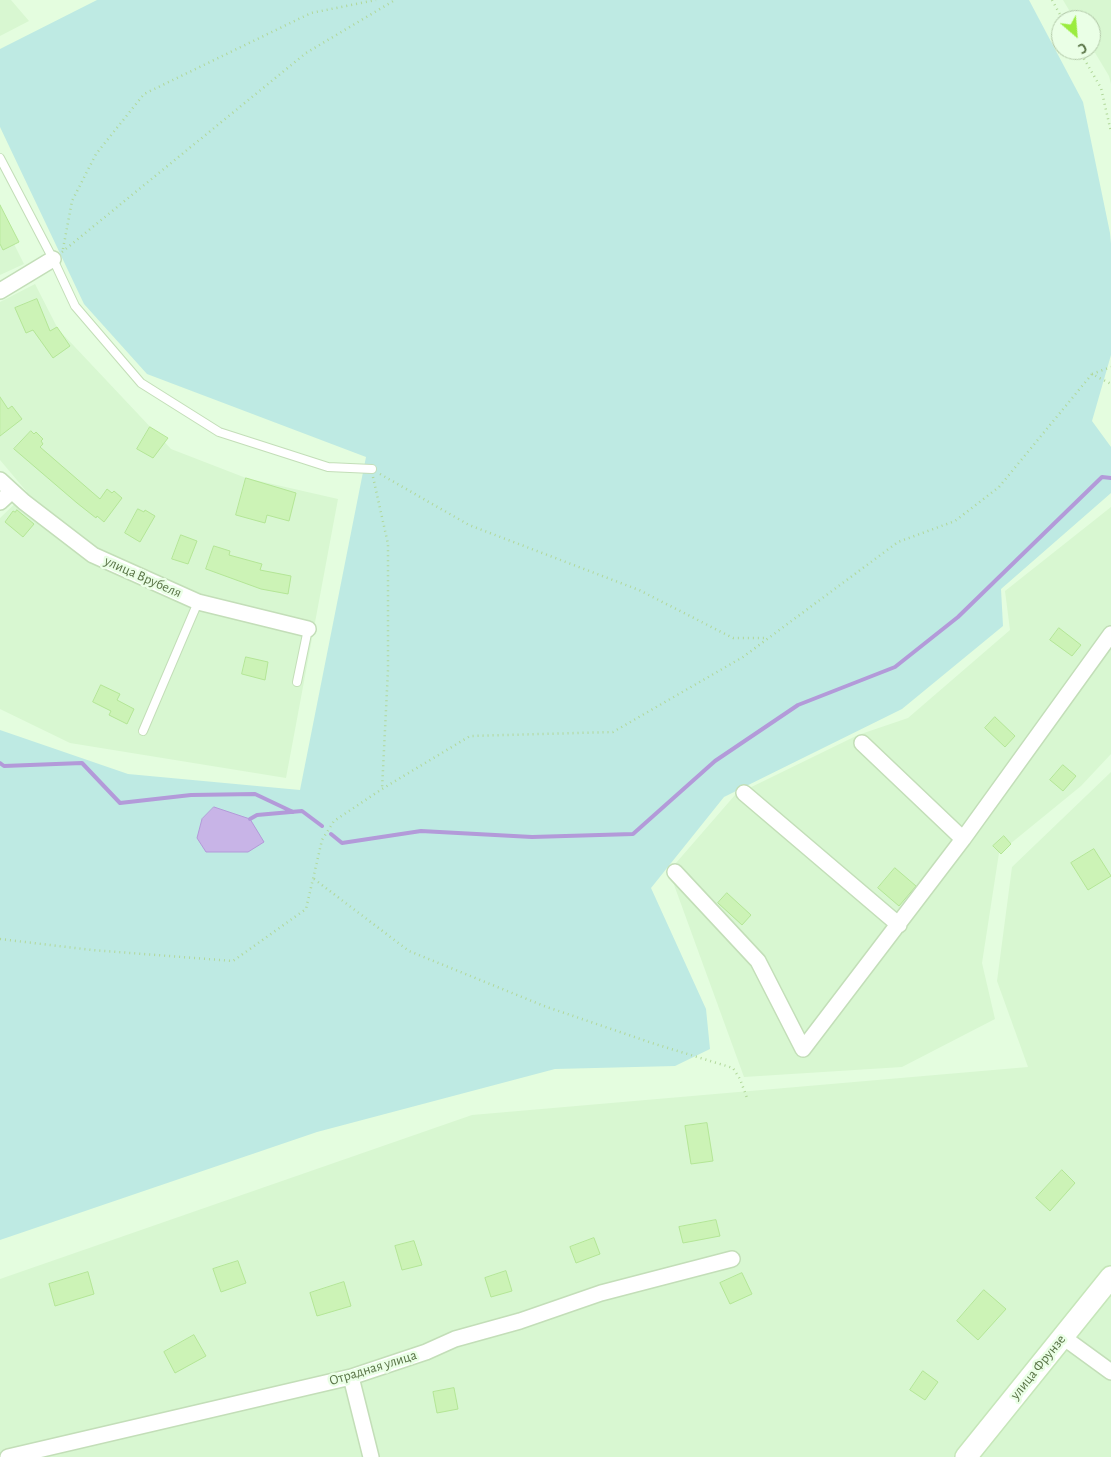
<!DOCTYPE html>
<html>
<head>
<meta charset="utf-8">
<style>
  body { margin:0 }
  #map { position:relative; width:1111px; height:1457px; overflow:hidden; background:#e4fddf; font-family:"Alegreya Sans",sans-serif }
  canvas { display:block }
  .north { position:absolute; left:1051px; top:10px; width:50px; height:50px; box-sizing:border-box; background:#eaffe6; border:1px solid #b0c7a6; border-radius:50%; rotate:153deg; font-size:14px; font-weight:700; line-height:20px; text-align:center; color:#597446 }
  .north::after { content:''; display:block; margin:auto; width:18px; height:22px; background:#9bec3f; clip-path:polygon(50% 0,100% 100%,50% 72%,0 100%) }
</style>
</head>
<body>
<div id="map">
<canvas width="1111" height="1457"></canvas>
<div class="north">С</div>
</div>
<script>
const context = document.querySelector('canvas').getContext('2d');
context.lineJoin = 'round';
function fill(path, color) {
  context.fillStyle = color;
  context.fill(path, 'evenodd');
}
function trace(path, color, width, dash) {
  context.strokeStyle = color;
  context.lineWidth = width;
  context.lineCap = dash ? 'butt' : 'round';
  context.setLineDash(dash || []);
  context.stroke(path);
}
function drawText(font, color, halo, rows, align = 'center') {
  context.font = font + ' "Alegreya Sans",sans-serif';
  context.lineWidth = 5;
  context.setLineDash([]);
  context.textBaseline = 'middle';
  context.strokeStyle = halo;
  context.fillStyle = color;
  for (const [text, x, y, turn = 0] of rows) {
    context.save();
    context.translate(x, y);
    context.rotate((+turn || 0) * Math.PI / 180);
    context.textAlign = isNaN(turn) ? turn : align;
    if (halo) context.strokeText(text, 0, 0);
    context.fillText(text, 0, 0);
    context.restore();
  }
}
fill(new Path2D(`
  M0 0H11L29 21 0 36Z
  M1063 0H1111V84L1109 76 1091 46V20H1075Z
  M0 216 24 264 0 275Z
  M35 284 58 329 171 449 246 478 338 499 286 778 70 743 0 709V518L27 492 0 460V302Z
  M1111 507V754L1081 786 999 853 982 963 995 1019 902 1067 744 1077 669 871 735 795 858 735 908 718 1010 630 1005 591Z
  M1111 772V1457H0V1279L472 1115 1028 1067 997 981 1012 867Z`), '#d8f7d1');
fill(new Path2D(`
  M97 0H1029L1083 102 1110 233 1111 244V355L1092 421 1111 447V493L1001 589 1003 626 902 709 724 797 651 888 706 1009 710 1049 675 1066 555 1069 317 1132 0 1240V730L128 774 300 790 366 457 147 374 84 304 0 127V49Z`), '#beeae3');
const water = new Path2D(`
  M214 807 250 819 264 842 248 852H206L197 838 202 819Z`);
fill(water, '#c8b4e7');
trace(water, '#b39ad9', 1);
trace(new Path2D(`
  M0 763 4 766 82 763 120 803 191 795 255 794 293 812
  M250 819 257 815 302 811 322 826
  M331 834 342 843 421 831 532 837 633 834 715 761 798 705 895 667 958 617 1102 477 1111 478`), '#b39ad9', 4);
const building = new Path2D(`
  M0 205 19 242 3 250 0 244Z
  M37 299 50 331 57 327 70 346 53 358 33 330 26 333 15 308Z
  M0 397 8 409 12 406 22 419 0 436Z
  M150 427 168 438 153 458 137 449Z
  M31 431 34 434 36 432 43 439 41 441 43 444 40 447 100 499 107 489 112 493 114 491 122 498 104 522 97 516 96 518 77 503 14 449Z
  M246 478 296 493 289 521 267 515 265 523 236 515Z
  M138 509 144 512 145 510 155 516 140 542 125 533Z
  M17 510 34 524 23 537 5 522 13 511 15 512Z
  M181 535 197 541 188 564 172 559Z
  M214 546 230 551 229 555 262 564 260 570 291 576 288 594 261 589 206 569Z
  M1059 628 1081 645 1072 656 1050 640Z
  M246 657 268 662 265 680 242 674Z
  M101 685 120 694 117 700 134 709 127 724 109 715 111 711 93 702Z
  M995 717 1015 736 1005 747 985 728Z
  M1063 765 1076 776 1063 791 1050 780Z
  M1004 836 1011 844 1001 854 993 846Z
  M1094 849 1111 876 1088 890 1071 863Z
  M895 868 916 886 899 906 878 888Z
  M727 893 751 915 742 925 718 903Z
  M707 1123 713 1161 691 1164 685 1126Z
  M1062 1170 1075 1183 1050 1211 1036 1198Z
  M716 1220 720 1236 683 1243 679 1227Z
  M594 1238 600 1254 576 1263 570 1247Z
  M414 1241 422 1265 402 1270 395 1246Z
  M238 1261 246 1283 221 1292 213 1269Z
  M506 1271 512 1291 491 1297 485 1278Z
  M88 1272 94 1294 55 1306 49 1284Z
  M742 1273 752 1294 730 1304 720 1283Z
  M344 1282 351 1306 317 1316 310 1293Z
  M984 1290 1006 1309 978 1340 957 1321Z
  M194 1335 206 1356 175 1373 164 1352Z
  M923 1371 938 1382 925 1400 910 1390Z
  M454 1388 458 1409 437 1413 433 1392Z`);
fill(building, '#ccf3b6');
trace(building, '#b4e696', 1);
const lane = new Path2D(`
  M0 158 53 259 75 306 141 383 219 432 328 467 372 469
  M297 682 308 629
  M143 731 198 602`);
const street = new Path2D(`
  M0 291 53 259
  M0 480 24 502 93 555 198 602 308 629
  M0 502 12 491
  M862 743 963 839
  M744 793 899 925
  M675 872 758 961 803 1049 963 839 1111 634
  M1063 1337 1111 1372
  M351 1377 371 1457
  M8 1457 351 1377 426 1352 455 1339 520 1321 601 1293 732 1259`);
const secondary = new Path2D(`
  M966 1457 1111 1277`);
trace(lane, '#c3deb8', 10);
trace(street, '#c3deb8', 18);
trace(secondary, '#c6e6b9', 24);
trace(new Path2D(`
  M1052 0 1063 20
  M1079 50 1101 88 1111 132
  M63 249 72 201 96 154 144 94 311 13 376 0
  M62 252 306 53 395 0
  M1092 374 1111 367
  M380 474 469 525 639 590 733 638H767
  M373 477 388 544V670L382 789
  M314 879 409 951 544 1006 655 1044 733 1068 740 1079 747 1098
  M0 939 92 950 233 961 306 909 322 840 334 821 382 789 470 736 613 732 743 657 898 542 955 521 999 487 1092 374 1111 384`), '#b1d89a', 2.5, [1, 4]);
trace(lane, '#fff', 8);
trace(street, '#fff', 15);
trace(secondary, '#fff', 21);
drawText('14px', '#597446', '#eaffe6', [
  ["улица Врубеля",143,577,24],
  ["улица Фрунзе",1038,1367,-51],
  ["Отрадная улица",373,1368,-17]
]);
</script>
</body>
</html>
